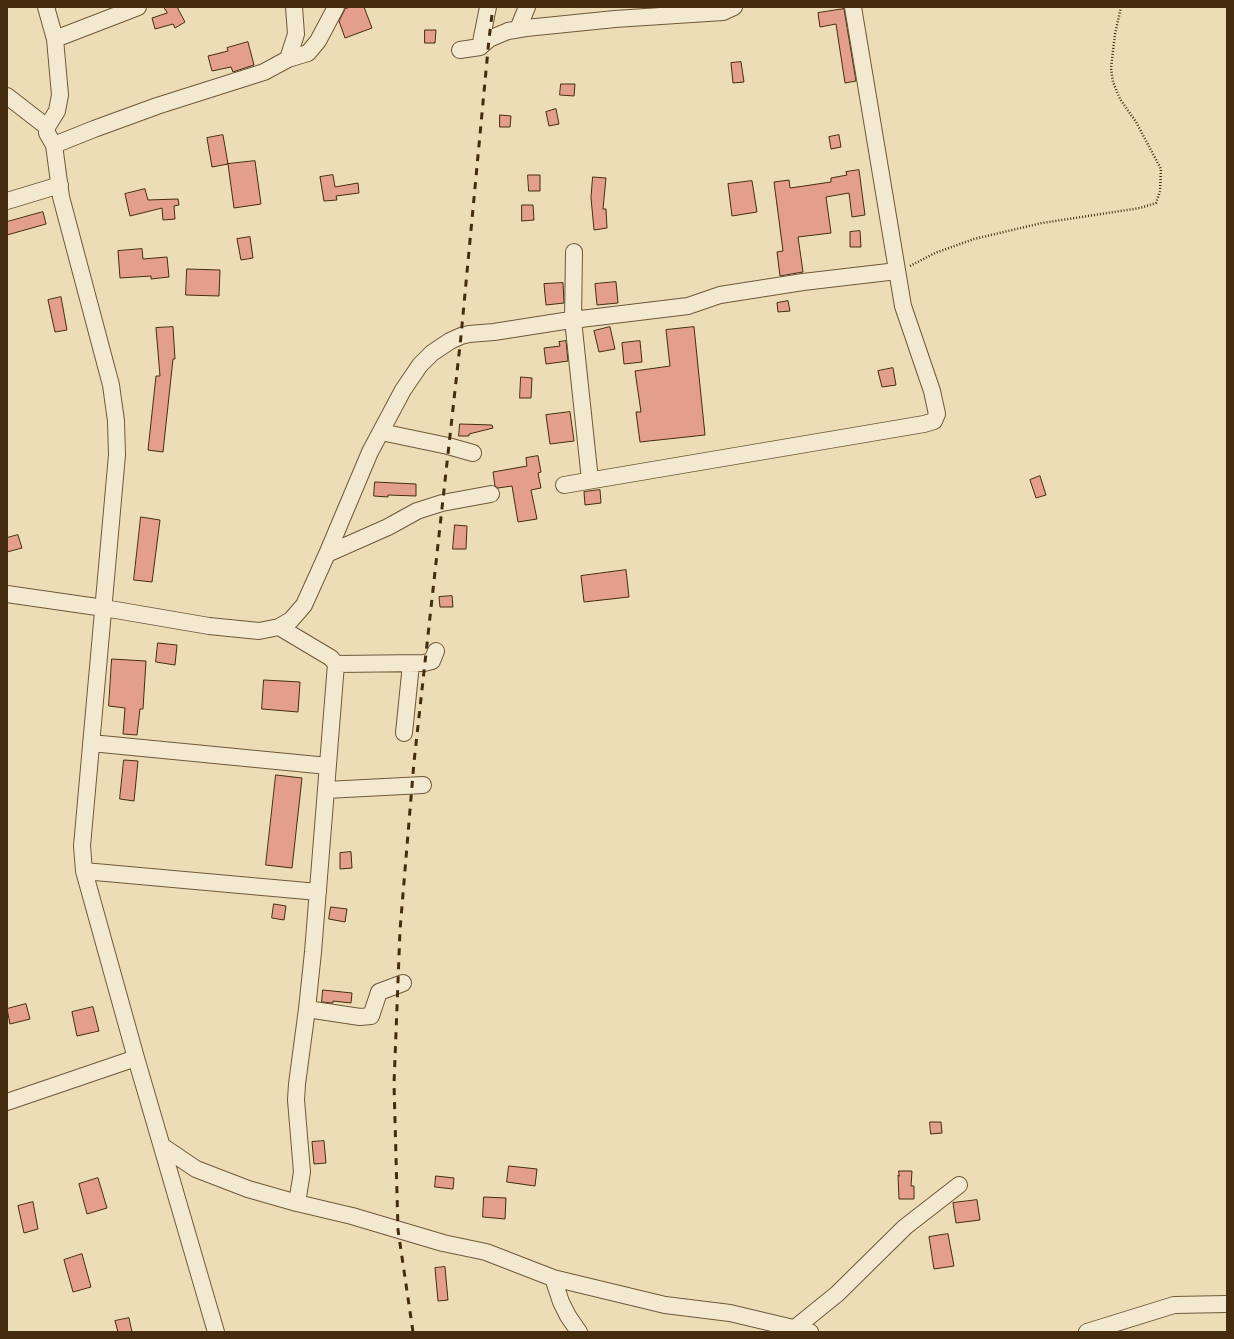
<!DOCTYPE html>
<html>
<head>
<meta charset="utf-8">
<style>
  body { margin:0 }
  #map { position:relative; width:1234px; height:1339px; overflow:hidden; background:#edddb7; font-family:"Gentium Book Plus",serif }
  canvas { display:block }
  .frame { position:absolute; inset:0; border:8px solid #452c0f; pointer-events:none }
</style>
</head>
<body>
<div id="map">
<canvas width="1234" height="1339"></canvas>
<div class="frame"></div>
</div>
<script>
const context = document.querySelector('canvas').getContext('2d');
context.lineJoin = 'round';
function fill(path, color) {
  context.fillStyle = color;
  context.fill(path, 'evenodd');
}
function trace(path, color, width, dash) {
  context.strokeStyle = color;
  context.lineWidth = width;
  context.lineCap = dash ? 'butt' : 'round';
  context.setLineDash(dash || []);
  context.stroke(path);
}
const building = new Path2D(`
  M164 7H177L185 22 175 28 173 24 155 29 152 18 167 13Z
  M351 7H364L372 28 345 38 339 21 345 9Z
  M844 9 856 81 845 83 836 24 820 27 818 13Z
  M425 30H436L435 43H425Z
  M248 42 254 65 233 72 231 67 212 71 208 56 228 51 227 48Z
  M741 62 744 82 733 83 731 63Z
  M561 84H575L574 96 560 95Z
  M556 109 559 124 549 126 546 112Z
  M500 115 511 116 510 127H500Z
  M223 135 228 164 212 167 207 138Z
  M839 135 841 147 831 149 829 137Z
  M255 161 261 204 234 208 228 164Z
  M859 170 865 215 852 217 849 193 826 197 831 233 798 237 803 272 780 276 777 252 783 251 774 182 789 180 790 188 804 186 831 182V178L847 175 846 172Z
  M333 175 335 187 358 183 359 193 336 196 337 200 324 201 320 177Z
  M528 175H540V191H529Z
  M593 177 606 178 603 209H606L607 228 594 230 591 198Z
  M752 181 757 212 732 216 728 184Z
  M145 189 148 200 178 199 179 205 174 206 175 219 163 220 162 208 130 216 125 194Z
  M522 205H533L534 220 522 221Z
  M43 212 46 224 7 235V222Z
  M860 231 861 247H850V232Z
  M250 237 253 258 241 260 237 239Z
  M142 249 143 259 167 257 169 277 151 279V276L120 278 118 251Z
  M187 269 220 270 219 296 186 295Z
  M616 282 618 303 597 305 595 284Z
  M563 283 564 303 546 305 544 284Z
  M61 297 67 330 55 332 48 300Z
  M788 301 790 311 778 312 777 303Z
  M173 327 175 359H173L163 452 148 450 156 376H160L156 328Z
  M610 327 615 349 599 352 594 331Z
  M694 327 705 435 640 442 636 412H641L635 371 670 366 666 330Z
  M566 341 568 361 546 364 544 348 560 346 559 342Z
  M640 341 642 362 624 364 622 343Z
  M893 368 896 385 882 387 878 371Z
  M521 377 532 378 531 398H520Z
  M570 412 574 441 550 444 546 415Z
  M460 424 492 425 493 428 469 434V436H459Z
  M538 456 541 472 538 473 541 488 531 490 537 519 518 522 512 486 498 488 495 486 493 472 527 466 526 458Z
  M1040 476 1046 495 1036 498 1030 480Z
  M375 482 416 484V496L388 495V497L374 496Z
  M600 490 601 503 585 505 584 492Z
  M141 517 160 520 152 582 134 580Z
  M455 525 467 526 466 549H453Z
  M18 535 22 548 7 552V538Z
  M626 570 629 597 584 602 581 576Z
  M452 596 453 607H440L439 597Z
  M158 643 177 645 175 665 156 662Z
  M112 659 146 661 143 709H140L137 735 123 734 125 708 109 706Z
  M264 680 300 682 298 712 262 709Z
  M124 760 138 761 134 801 120 799Z
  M276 775 302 778 292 868 266 865Z
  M351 852 352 868 340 869V853Z
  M274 904 286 906 284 920 272 918Z
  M331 907 347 909 345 922 329 919Z
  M323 990 352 993 351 1003 333 1001V1003L322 1002Z
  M26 1004 30 1019 10 1024 7 1009Z
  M93 1007 99 1031 77 1036 72 1012Z
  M930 1122H941L942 1133 931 1134Z
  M324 1141 326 1163 314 1164 312 1142Z
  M509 1166 537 1169 535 1186 507 1182Z
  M899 1171H912L911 1186H914V1199H899L898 1175 899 1176Z
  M436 1176 454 1178 453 1189 435 1187Z
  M98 1178 107 1208 87 1214 79 1184Z
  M484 1197 506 1198 505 1219 483 1217Z
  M977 1200 980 1220 956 1223 953 1203Z
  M33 1202 38 1229 24 1233 18 1206Z
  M948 1234 954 1266 934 1269 929 1237Z
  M82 1254 91 1287 73 1292 64 1260Z
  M445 1267 448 1300 438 1301 435 1268Z
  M129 1318 132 1332H118L115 1321Z`);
fill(building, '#e39f8b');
trace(building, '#452c0f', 1);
const minor = new Path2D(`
  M46 7 55 39 60 95 57 111 47 127
  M518 29 527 7
  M55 39 138 7
  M480 47 489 39 508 31 526 28 615 19 723 12 734 7
  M460 50 480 47 488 7
  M288 59 308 53 318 41 336 7
  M7 96 47 127V133L54 145 61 197 111 385 116 421 117 455 82 846 84 871 136 1058 216 1332
  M54 145 94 129 157 106 264 72 288 59 296 34 294 7
  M7 201 60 185
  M574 252 573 320 590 480
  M381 432 448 446 473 453
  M564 485 924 424 934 421 937 414 932 391 903 306 853 7
  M327 554 388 527 417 511 442 503 491 494
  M7 594 104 608 209 626 259 631 279 627 291 620 304 605 327 554 370 452 403 390 420 365 432 353 450 341 461 336 469 334 494 332 564 321 688 306 720 295 803 282 897 271
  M279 627 331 658 336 664 313 952 307 1009 297 1084 296 1100 302 1172 297 1203
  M336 664 424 663 432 661 436 651
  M404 733 411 664
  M91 743 328 766
  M326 790 423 785
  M84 871 318 892
  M307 1009 360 1017 371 1016 379 992 403 983
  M7 1102 136 1058
  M162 1146 196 1169 248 1189 297 1203 352 1216 443 1243 486 1252 553 1278 665 1305 730 1313 810 1332
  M553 1278 561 1302 568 1316 579 1332
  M795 1328 837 1294 905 1227 959 1185
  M1087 1332 1174 1305 1227 1304`);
trace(minor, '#6f5839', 18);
trace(new Path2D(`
  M910 266 935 253 974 239 1042 223 1140 208 1156 203 1160 191 1161 169 1136 122 1120 99 1113 82 1111 68 1115 34 1121 7`), '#452c0f', 2.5, [1, 2]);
trace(minor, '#f3e9d0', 16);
trace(new Path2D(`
  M413 1332 398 1230 394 1084 400 930 414 762 461 336 489 39 493 7`), '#452c0f', 3, [7, 7]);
</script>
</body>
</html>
